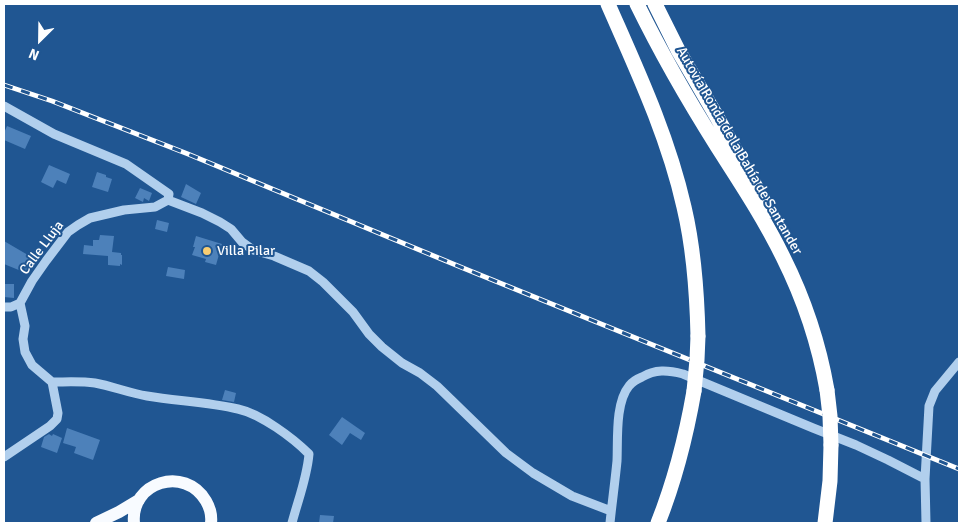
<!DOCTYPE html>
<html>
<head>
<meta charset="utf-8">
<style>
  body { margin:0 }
  #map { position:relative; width:963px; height:527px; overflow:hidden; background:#205692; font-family:Signika,sans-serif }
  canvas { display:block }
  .frame { position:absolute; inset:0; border:5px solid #fff; pointer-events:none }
  .north { position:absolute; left:15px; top:15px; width:50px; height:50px; -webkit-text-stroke:4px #205692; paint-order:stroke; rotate:203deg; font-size:14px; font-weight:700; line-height:20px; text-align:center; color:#fff }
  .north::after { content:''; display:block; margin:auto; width:18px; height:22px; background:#fff; clip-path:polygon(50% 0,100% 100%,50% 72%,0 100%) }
</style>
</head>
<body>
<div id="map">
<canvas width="963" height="527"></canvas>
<div class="frame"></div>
<div class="north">N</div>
</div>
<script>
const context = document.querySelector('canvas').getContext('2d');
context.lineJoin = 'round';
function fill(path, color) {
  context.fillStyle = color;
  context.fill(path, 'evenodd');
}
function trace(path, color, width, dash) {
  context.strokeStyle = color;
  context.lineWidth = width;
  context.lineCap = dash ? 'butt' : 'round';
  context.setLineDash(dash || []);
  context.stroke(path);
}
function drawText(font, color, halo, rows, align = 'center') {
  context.font = font + ' Signika,sans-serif';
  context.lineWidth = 4;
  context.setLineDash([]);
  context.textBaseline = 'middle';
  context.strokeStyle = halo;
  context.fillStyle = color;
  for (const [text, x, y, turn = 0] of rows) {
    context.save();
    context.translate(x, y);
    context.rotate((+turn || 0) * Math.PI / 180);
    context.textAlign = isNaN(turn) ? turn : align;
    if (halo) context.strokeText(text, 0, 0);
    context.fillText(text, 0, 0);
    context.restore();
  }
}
fill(new Path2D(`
  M7 126 31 136 25 149 4 140V133Z
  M49 165 70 174 66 184 57 180 53 188 41 182Z
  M97 172 106 175V177L112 179 108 192 92 187Z
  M186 184 201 193 196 204 181 197Z
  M140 188 152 193 149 201 144 198 143 202 135 198Z
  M157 220 169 223 167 232 155 229Z
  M100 235 114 236 112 252 121 253V255H122V265L120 264V266L108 265V256L83 254 84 245 93 246V240H99Z
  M196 236 222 244 216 265 205 262 206 259 192 255 195 247H193Z
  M4 241 33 258 26 273 4 264Z
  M168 267 185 270 184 279 166 276Z
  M4 284H14V298L4 297Z
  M225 390 236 393 234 402 222 400Z
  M342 417 365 433 361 440 350 433 342 445 329 435Z
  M67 428 100 440 93 460 74 453 76 447 63 443Z
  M49 434 52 436 53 434 62 438 57 453 41 447 44 437Z
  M320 515 334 516 333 523H319Z`), '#4d81ba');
trace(new Path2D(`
  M4 106 54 134 126 164 169 194 168 200
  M168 200 202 213 220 222 231 229 242 242 253 250 274 256 309 271 323 282 353 312 369 334 382 347 402 363 420 373 437 386 506 453 533 473 572 496 611 511
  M4 307H11L20 303 32 281 46 261 68 232 78 225 90 218 124 210 155 207 168 200
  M52 382C66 382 81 381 95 383 112 386 129 393 147 396 177 401 208 402 238 409 261 414 293 438 309 454 307 478 298 500 292 523
  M4 457 50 426 57 419 58 413 52 382 32 365 25 352 23 339 25 326 20 303
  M610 523C612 503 615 482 617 461 618 440 615 403 629 386 632 382 637 379 642 377 655 369 668 370 683 374L813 428 856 445 888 460 925 479
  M926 523 925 479 929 406 935 391 959 362`), '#b1cfed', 9);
trace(new Path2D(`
  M96 523 119 512 139 500
  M134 523C130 482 185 465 206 501 210 508 212 515 211 523`), '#f8fbff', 12);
trace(new Path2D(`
  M608 4C637 70 668 136 684 207 694 249 697 292 698 336
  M637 4C661 53 688 100 717 146 740 182 764 218 783 257 804 299 819 344 827 390
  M655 4 678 50 717 117 769 211
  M658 523C675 480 686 437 694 391
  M825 523 830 481 831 445`), '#fff', 15);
const rail = new Path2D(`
  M4 85 52 101 188 154 463 268 959 469`);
trace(rail, '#fff', 5);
trace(rail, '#205692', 3, [9]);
trace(new Path2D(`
  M827 390 830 416 831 445
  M694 391 697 360 698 336`), '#fff', 15);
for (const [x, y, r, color] of [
  [207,251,5,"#face72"]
]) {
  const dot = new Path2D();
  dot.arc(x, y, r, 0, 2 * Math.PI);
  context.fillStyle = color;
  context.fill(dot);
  trace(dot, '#205692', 2);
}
drawText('14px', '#fff', '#205692', [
  ["Autovía Ronda de la Bahía de Santander",739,151,60],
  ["Calle Lluja",42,248,-53]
]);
drawText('14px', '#fff', '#205692', [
  ["Villa Pilar",217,251]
], 'left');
</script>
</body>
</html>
